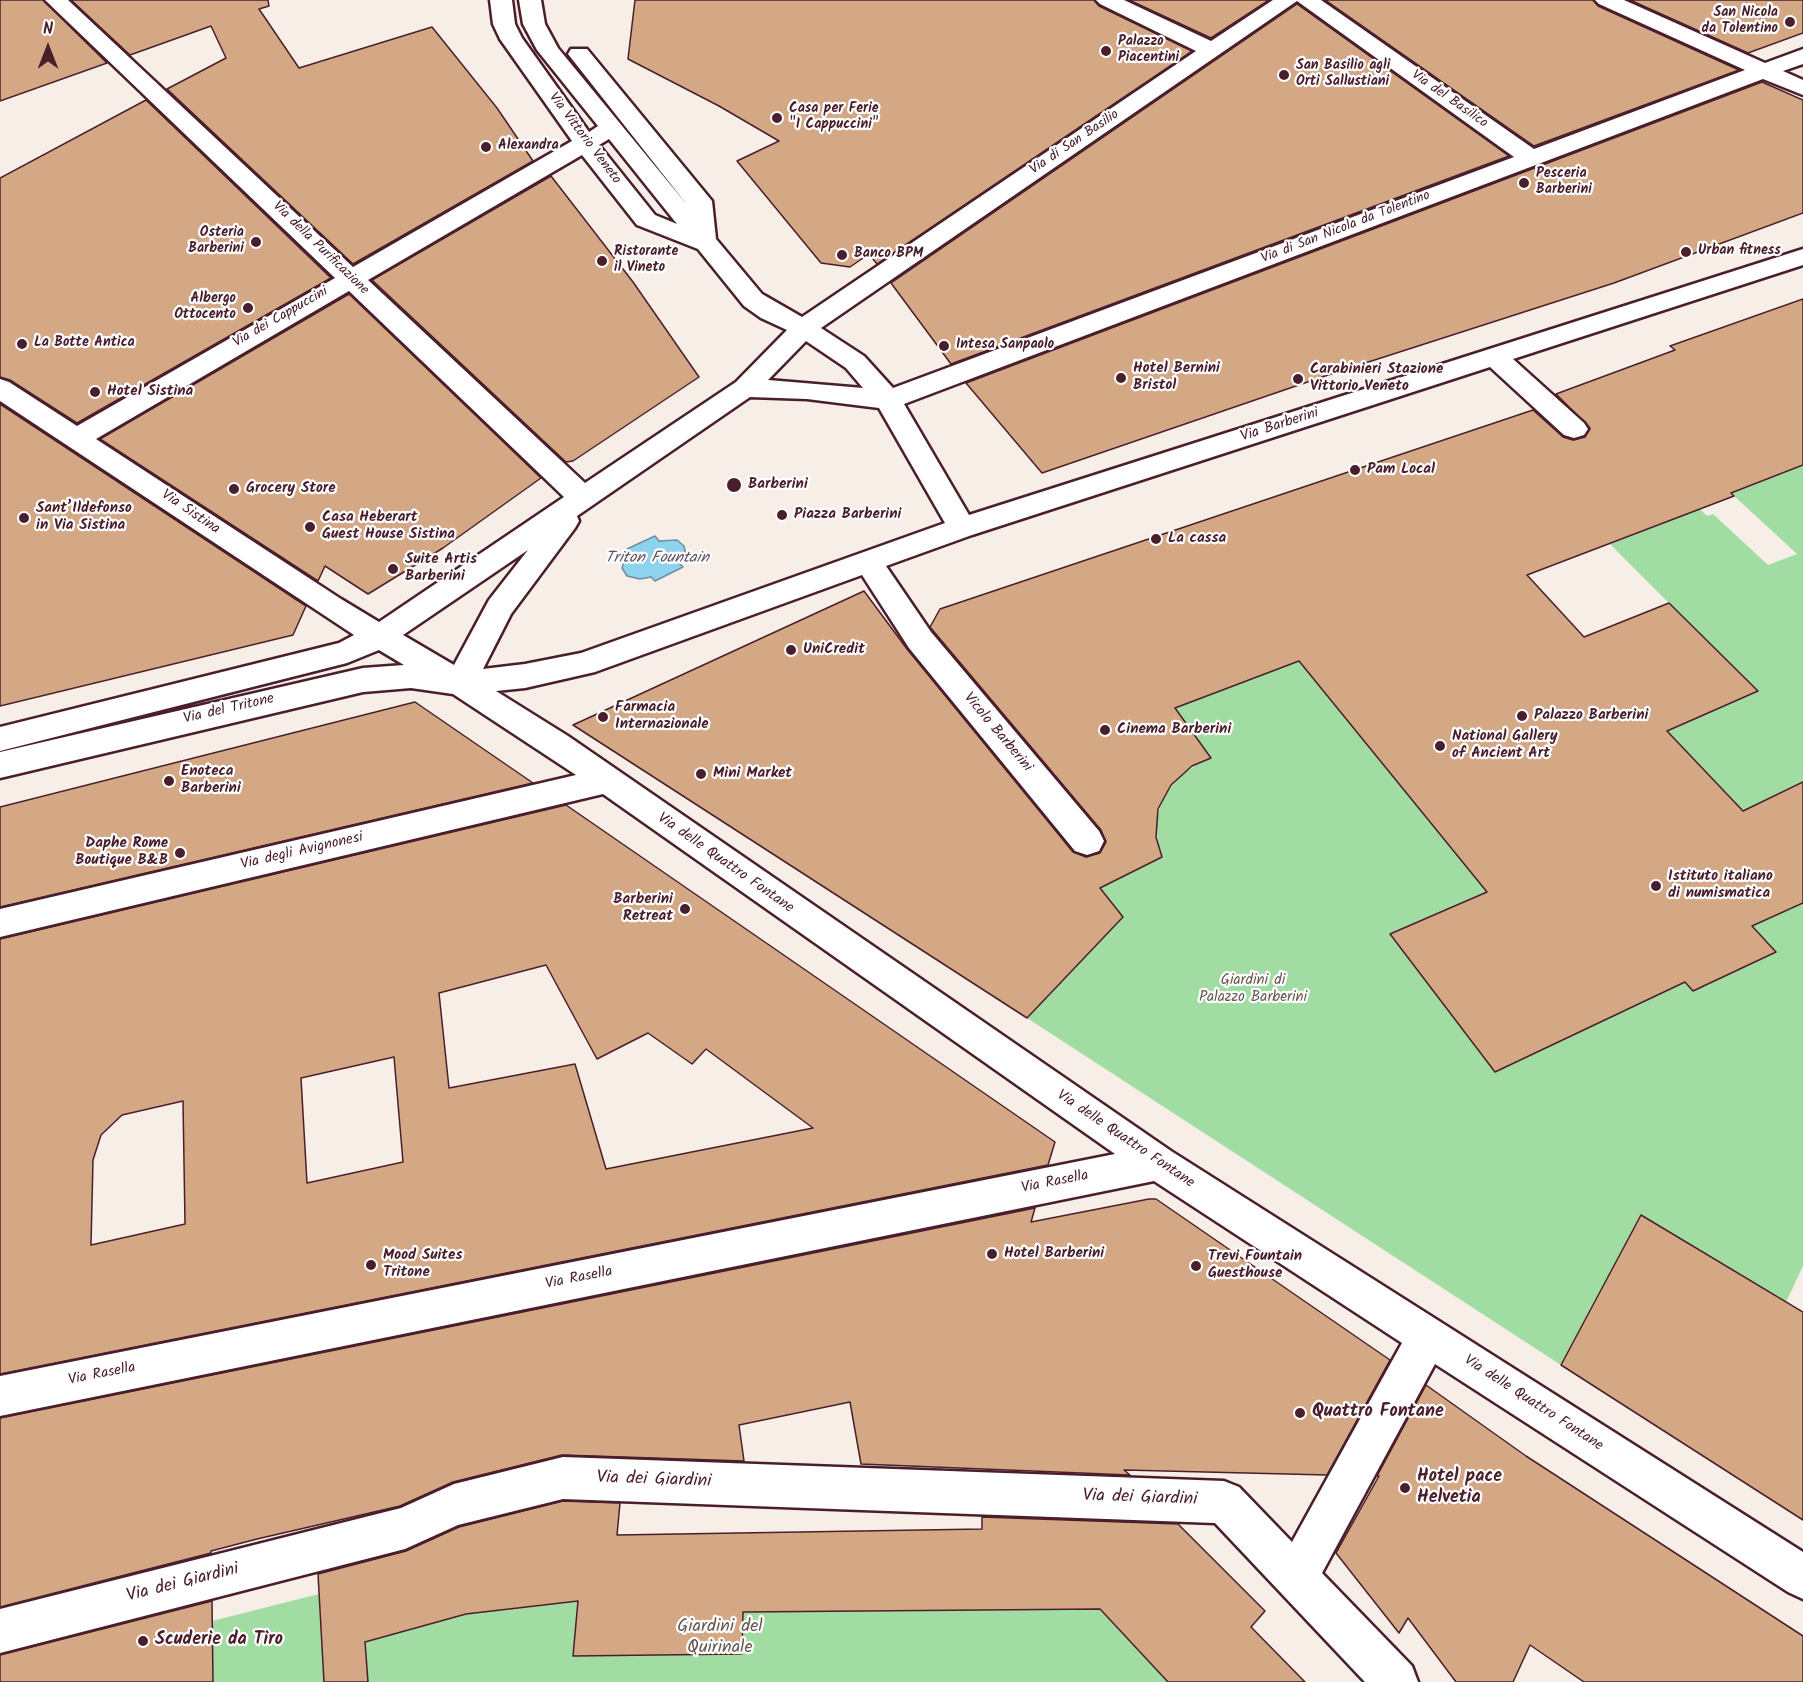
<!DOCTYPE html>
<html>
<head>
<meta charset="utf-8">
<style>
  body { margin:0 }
  #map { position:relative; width:1803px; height:1682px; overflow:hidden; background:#f6eee7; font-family:Kalam,sans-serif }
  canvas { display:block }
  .north { position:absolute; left:18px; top:18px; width:60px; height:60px; -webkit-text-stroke:4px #fff; paint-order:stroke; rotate:0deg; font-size:16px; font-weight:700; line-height:24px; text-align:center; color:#4a1f2b }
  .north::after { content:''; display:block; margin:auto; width:21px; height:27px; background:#4a1f2b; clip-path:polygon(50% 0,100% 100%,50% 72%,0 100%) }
</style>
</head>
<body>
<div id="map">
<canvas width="1803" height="1682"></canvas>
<div class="north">N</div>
</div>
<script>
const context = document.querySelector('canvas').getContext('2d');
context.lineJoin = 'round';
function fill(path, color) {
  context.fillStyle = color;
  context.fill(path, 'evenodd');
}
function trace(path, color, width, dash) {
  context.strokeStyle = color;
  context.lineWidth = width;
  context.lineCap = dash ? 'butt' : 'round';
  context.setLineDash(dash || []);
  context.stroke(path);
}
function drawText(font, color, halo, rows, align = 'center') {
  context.font = font + ' Kalam,sans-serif';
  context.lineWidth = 4.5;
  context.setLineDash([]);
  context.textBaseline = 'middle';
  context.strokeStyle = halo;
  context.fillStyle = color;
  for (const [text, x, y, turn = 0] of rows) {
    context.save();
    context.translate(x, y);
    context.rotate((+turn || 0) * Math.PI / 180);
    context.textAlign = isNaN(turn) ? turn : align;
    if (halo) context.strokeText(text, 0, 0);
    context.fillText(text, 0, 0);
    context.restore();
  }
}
fill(new Path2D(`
  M1803 465V790L1797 785 1743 811 1667 731 1695 629 1610 544 1700 509 1707 516 1713 514 1768 565 1797 554 1731 493Z
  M1313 655 1333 702 1487 892 1390 934 1495 1071 1685 982 1693 991 1776 952 1752 926 1803 903V1266L1786 1302 1641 1215 1561 1365 1027 1018 1123 917 1077 859 1110 841 1134 871 1161 857C1148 810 1166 777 1211 758L1170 702 1204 690 1209 695Z
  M617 1535H637L778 1612 1099 1609 1168 1682H213L212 1621 319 1594 323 1653 466 1614 618 1596Z`), '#a1dda3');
const water = new Path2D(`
  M655 536 659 541 677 540 684 546 686 555 679 563 683 567 655 581 651 577 640 579 627 576 622 568 625 558 631 554 627 549Z`);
fill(water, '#8cd3ed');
trace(water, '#728b9f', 1.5);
const building = new Path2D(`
  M0 0H43L107 63 0 101Z
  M71 0H268L269 6 259 9 299 68 432 27 497 108 533 161 353 264 167 89 226 58 211 26 130 55Z
  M635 0H1094L1099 6 1192 51 877 264 869 254 850 267 821 263 737 161 779 141 719 106 628 59Z
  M1129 0H1269L1211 38Z
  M1325 0H1593L1598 6 1739 70 1534 146Z
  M1630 0H1803V33L1748 53Z
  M1297 4 1509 156 951 364 891 283Z
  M1762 82 1803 100V213L1614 283 1328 375 1042 473 966 383Z
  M146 100 331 278 77 423 10 380 0 377V178Z
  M551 176 633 282 699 377 573 461 566 462 372 280Z
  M349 294 541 478 443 548 368 594 325 566 318 581 100 439Z
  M1803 299V465L1731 493 1734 496 1527 575 1584 637 1669 603 1758 691 1667 731 1743 811 1803 782V903L1752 926 1776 952 1693 991 1685 982 1495 1072 1390 934 1487 892 1299 661 1175 708 1211 758 1192 766 1171 785 1158 809 1156 837 1162 857 1100 888 1123 917 1027 1018 573 725 864 591 907 649 1073 852 1086 857 1100 853 1106 842 1101 830 930 627 940 609 1533 410 1563 437 1573 440 1585 437 1590 428 1556 394 1675 350 1670 346Z
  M0 404 306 606 293 635 0 706Z
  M415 702 533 783 0 907V807Z
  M566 805 1055 1142 1048 1165 0 1374V939ZM546 965 597 1059 648 1033 692 1064 706 1049 813 1128 606 1169 575 1064 449 1088 439 993ZM394 1057 403 1162 307 1183 301 1078ZM183 1101 185 1224 91 1245 93 1160 101 1135 122 1115Z
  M1149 1199H1156L1390 1360 1327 1475 1124 1470 1130 1475 861 1464 850 1402 739 1425 744 1461 562 1455 453 1482 400 1506 257 1539 211 1551V1553L0 1607V1418L1035 1208 1031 1222Z
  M1641 1215 1803 1312V1520L1561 1365Z
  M1426 1385 1526 1456 1803 1636V1682H1584L1530 1645 1513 1682H1456L1408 1618 1399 1633 1336 1553 1379 1476H1377Z
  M563 1501 620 1503 617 1535 982 1529V1517L1178 1524 1265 1611 1251 1627 1305 1682H1168L1100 1609 743 1612 742 1654 573 1656 578 1601 466 1614 365 1642 368 1682H324L318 1574 406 1551 459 1527Z
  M212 1601 213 1682H0V1655Z`);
fill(building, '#d4a885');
trace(building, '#4a1f2b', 1.5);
const minor = new Path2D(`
  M45 0H68L353 267 572 141 500 39 493 24 490 0H512L515 24 522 38 589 132 598 126 537 50 523 24 519 0H541L545 24 558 48 688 206 568 54 571 49H587L712 201 716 239 762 294 802 317 1196 51 1100 4 1096 0H1124L1211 41 1273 0H1321L1534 149 1745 70 1599 4 1595 0H1624L1765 63 1803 49V64L1783 71 1803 80V95L1763 79 904 404 969 515 1803 249V265L1513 359 1584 423 1588 429 1584 435 1574 438 1564 435 1490 367 972 535 886 566 931 632 1099 831 1104 841 1099 851 1087 855 1075 851 909 648 862 575 595 672 525 688 496 691 568 736 1171 1151 1803 1552V1599L1788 1592 1435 1364 1322 1573 1412 1666 1418 1682H1365L1215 1523 563 1499 458 1525 405 1549 0 1653V1609L401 1508 454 1484 563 1457 1224 1481 1239 1487 1292 1542 1402 1343 1154 1181 0 1416V1376L1115 1154 603 794 0 937V909L576 775 453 694 411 688 363 692 0 778V752L363 668 404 665 379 650 347 663 0 751V727L339 643 354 635 0 401V379L9 382 77 426 335 278ZM1297 1 1514 157 893 388 864 356 821 328ZM609 139 677 224 655 215 599 145ZM582 155 637 225 698 249 744 306 761 318 787 330 736 382 585 483 368 280ZM349 291 564 497 379 622 341 599 96 439ZM806 341 846 368 863 388 768 380ZM750 397 807 399 879 408 945 523 581 653 525 664 483 669 511 614 575 528 579 521 577 516ZM528 550 489 600 454 665 403 635Z`);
trace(minor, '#4a1f2b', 5);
fill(minor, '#fff');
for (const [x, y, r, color] of [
  [1790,22,6,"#4a1f2b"],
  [1106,51,6,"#4a1f2b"],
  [1284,75,6,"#4a1f2b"],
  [777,118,6,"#4a1f2b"],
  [486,147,6,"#4a1f2b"],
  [1524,183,6,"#4a1f2b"],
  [256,242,6,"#4a1f2b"],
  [1686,252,6,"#4a1f2b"],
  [842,255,6,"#4a1f2b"],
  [602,261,6,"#4a1f2b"],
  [248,308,6,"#4a1f2b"],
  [22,344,6,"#4a1f2b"],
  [944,346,6,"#4a1f2b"],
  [1121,378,6,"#4a1f2b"],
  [1298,379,6,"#4a1f2b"],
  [95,392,6,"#4a1f2b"],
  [1355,470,6,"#4a1f2b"],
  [734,485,8,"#4a1f2b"],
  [234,489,6,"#4a1f2b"],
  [782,515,6,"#4a1f2b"],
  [24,518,6,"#4a1f2b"],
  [310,527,6,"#4a1f2b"],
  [1156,539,6,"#4a1f2b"],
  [393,569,6,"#4a1f2b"],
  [791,650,6,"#4a1f2b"],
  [1522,716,6,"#4a1f2b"],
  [603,717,6,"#4a1f2b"],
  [1105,730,6,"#4a1f2b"],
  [1440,746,6,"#4a1f2b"],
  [701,774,6,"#4a1f2b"],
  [169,781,6,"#4a1f2b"],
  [180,853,6,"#4a1f2b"],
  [1656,886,6,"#4a1f2b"],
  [685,909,6,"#4a1f2b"],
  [992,1254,6,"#4a1f2b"],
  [371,1265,6,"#4a1f2b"],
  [1196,1266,6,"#4a1f2b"],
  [1300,1413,6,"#4a1f2b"],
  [1405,1488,6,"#4a1f2b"],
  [143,1641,6,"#4a1f2b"]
]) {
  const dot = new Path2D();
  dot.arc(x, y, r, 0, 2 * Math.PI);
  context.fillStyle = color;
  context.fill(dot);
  trace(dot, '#fff', 2);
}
drawText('bold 14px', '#4a1f2b', '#fff', [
  ["San Nicola",1778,14,"right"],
  ["da Tolentino",1778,30,"right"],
  ["Palazzo",1118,43],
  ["Piacentini",1118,59],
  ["San Basilio agli",1296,67],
  ["Orti Sallustiani",1296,83],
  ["Casa per Ferie",789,110],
  ["\"I Cappuccini\"",789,126],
  ["Alexandra",498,147],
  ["Pesceria",1536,175],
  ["Barberini",1536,191],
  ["Osteria",244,234,"right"],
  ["Barberini",244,250,"right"],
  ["Urban fitness",1698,252],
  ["Ristorante",614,253],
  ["il Vineto",614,269],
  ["Banco BPM",854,255],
  ["Albergo",236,300,"right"],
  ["Ottocento",236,316,"right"],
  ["La Botte Antica",34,344],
  ["Intesa Sanpaolo",956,346]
], 'left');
drawText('14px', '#4a1f2b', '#fff', [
  ["Via del Basilico",1449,100,35],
  ["Via Vittorio Veneto",584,139,53],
  ["Via di San Basilio",1075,143,-34],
  ["Via di San Nicola da Tolentino",1346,228,-21],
  ["Via della Purificazione",320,249,44],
  ["Via dei Cappuccini",281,318,-30]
]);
drawText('bold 15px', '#4a1f2b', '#fff', [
  ["Hotel Bernini",1133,369],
  ["Bristol",1133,386],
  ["Carabinieri Stazione",1310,370],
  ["Vittorio Veneto",1310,387],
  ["Hotel Sistina",107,392],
  ["Pam Local",1367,470],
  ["Barberini",748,485],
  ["Grocery Store",246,489],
  ["Sant’Ildefonso",36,509],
  ["in Via Sistina",36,526],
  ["Piazza Barberini",794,515],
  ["Casa Heberart",322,518],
  ["Guest House Sistina",322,535],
  ["La cassa",1168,539],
  ["Suite Artis",405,560],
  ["Barberini",405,577],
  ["UniCredit",803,650],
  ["Farmacia",615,708],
  ["Internazionale",615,725],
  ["Palazzo Barberini",1534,716],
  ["Cinema Barberini",1117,730],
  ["National Gallery",1452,737],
  ["of Ancient Art",1452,754],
  ["Enoteca",181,772],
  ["Barberini",181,789],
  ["Mini Market",713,774],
  ["Daphe Rome",168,844,"right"],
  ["Boutique B&B",168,861,"right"],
  ["Istituto italiano",1668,877],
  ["di numismatica",1668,894],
  ["Barberini",673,900,"right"],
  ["Retreat",673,917,"right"],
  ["Hotel Barberini",1004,1254],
  ["Mood Suites",383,1256],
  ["Tritone",383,1273],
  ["Trevi Fountain",1208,1257],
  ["Guesthouse",1208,1274]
], 'left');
drawText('15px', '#4a1f2b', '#fff', [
  ["Via Barberini",1280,426,-18],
  ["Via Sistina",190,513,34],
  ["Via del Tritone",229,710,-13],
  ["Vicolo Barberini",997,733,50],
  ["Via degli Avignonesi",302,852,-13],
  ["Via delle Quattro Fontane",725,864,35],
  ["Via delle Quattro Fontane",1125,1140,34],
  ["Via Rasella",1055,1183,-11],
  ["Via Rasella",579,1279,-11],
  ["Via Rasella",102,1375,-11],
  ["Via delle Quattro Fontane",1533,1404,33]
]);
drawText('15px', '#64584f', '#fff', [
  ["Giardini di",1253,981],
  ["Palazzo Barberini",1253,998]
]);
drawText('italic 16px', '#5e5565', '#fff', [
  ["Triton Fountain",657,559]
]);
drawText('bold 18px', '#4a1f2b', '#fff', [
  ["Quattro Fontane",1312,1413],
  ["Hotel pace",1417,1478],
  ["Helvetia",1417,1499],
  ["Scuderie da Tiro",155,1641]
], 'left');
drawText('18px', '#4a1f2b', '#fff', [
  ["Via dei Giardini",654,1481,2],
  ["Via dei Giardini",1140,1499,2],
  ["Via dei Giardini",183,1584,-14]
]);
drawText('18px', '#64584f', '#fff', [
  ["Giardini del",720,1628],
  ["Quirinale",720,1649]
]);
</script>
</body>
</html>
